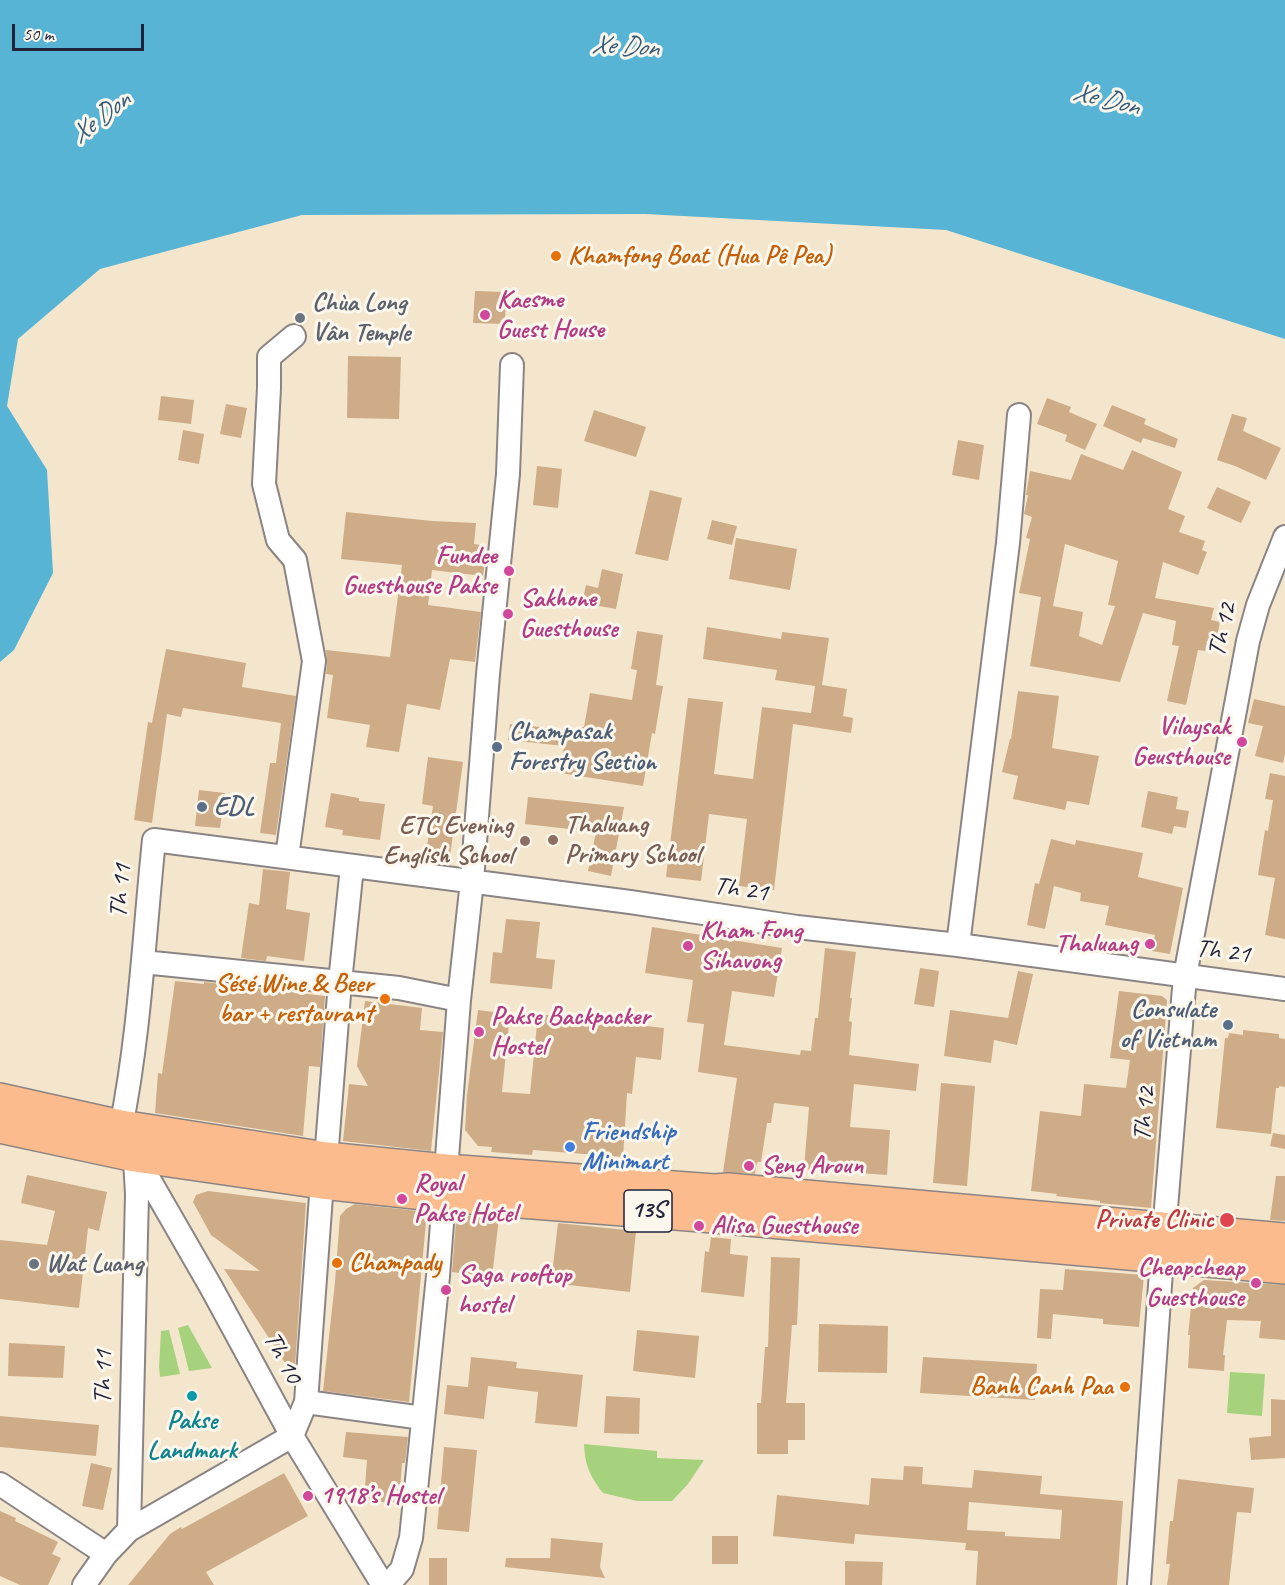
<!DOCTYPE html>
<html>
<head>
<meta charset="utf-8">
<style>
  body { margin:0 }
  #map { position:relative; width:1285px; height:1585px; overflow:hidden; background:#f4e6cd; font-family:Caveat,sans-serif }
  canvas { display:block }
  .scale { position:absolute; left:12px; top:24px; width:132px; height:27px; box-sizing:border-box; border:3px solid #22223b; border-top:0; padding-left:8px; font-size:18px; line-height:21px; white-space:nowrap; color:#22223b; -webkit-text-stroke:4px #fbf7ec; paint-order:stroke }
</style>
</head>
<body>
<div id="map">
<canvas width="1285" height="1585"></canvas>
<div class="scale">50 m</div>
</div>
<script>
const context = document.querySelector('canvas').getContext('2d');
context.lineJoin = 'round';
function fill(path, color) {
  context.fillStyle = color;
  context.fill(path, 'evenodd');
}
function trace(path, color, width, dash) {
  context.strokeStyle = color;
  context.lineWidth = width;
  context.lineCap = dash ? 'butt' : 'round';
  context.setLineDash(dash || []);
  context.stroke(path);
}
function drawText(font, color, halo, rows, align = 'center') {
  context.font = font + ' Caveat,sans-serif';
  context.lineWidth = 6;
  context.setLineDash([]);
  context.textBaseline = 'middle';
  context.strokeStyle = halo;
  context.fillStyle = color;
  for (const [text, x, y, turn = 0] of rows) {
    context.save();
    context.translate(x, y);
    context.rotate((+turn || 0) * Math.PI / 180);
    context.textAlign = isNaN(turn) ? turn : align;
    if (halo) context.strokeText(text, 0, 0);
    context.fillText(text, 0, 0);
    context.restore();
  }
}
fill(new Path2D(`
  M188 1325 212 1368 189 1371 178 1328Z
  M169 1330 180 1374 160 1377 159 1367 161 1331Z
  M1230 1372 1265 1374 1262 1416 1227 1413Z
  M584 1444 657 1451V1458L704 1460 688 1484 672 1501H637L603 1493C590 1476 585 1466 584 1444Z`), '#a6d27e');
fill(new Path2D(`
  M0 0H1285V339L946 230 645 214 302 215 100 269 18 339 7 406 47 470 53 573 14 650 0 662Z`), '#57b4d5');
fill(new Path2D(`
  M475 291 506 292 505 324 473 323Z
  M348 356 401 357 399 419 347 418Z
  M161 396 194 400 191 424 158 420Z
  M1047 398 1071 407 1069 412 1097 424 1085 450 1065 441 1067 435 1037 424Z
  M226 404 247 408 241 438 220 434Z
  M1112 405 1146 419 1144 424 1178 439 1175 448 1143 438 1141 443 1103 426Z
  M594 410 646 427 636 457 584 441Z
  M1232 414 1247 418 1243 431 1281 448 1266 480 1235 466 1217 460Z
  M183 430 204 434 199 464 178 460Z
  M958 440 984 445 979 480 952 475Z
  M1132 450 1182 472 1168 509 1185 516 1179 532 1205 541 1202 550 1207 552 1198 575 1163 562 1155 598 1214 608 1211 620 1220 622 1216 642 1207 641 1205 651 1198 650 1186 705 1167 701 1179 646 1172 645 1176 621 1143 613 1120 682 1030 666 1041 597 1019 593 1030 539 1026 538 1032 517 1024 514 1028 495H1026L1030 471 1071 480 1081 454 1123 470ZM1065 544 1118 561 1108 605 1115 606 1102 645 1079 636 1083 612 1053 606Z
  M537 466 562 469 558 508 533 505Z
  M1217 487 1251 502 1241 523 1207 508Z
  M650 490 682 498 668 561 635 554Z
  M346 512 432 521 476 523 474 544 487 546 483 576 432 570 428 605 481 612 475 662 450 659 440 710 407 704 399 752 366 747 370 725 327 718 333 675 326 674 327 662 326 650 390 657 402 565 341 559Z
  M712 520 737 526 732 545 707 539Z
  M736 538 797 549 790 590 729 579Z
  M602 569 623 574 616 609 582 603 586 585 598 588Z
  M707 627 781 639 782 632 829 638 822 685 847 689 843 716 853 718 851 733 793 724 774 890 739 886 747 819 709 814 701 881 666 877 688 698 723 702 714 774 753 779 762 707 811 713 815 686 775 680 777 670 703 659Z
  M637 631 663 635 656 685 663 686 655 734 652 733 643 786 560 773 564 746 508 740 510 724 581 731V727H584L590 693 632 700 637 670 631 669Z
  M166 649 246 663 242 687 296 696 276 835 260 833 270 763H276L281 723 183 708 181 717 167 714 152 823 134 820 148 722 152 723Z
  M1018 691 1059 696 1052 748 1099 756 1089 805 1067 801 1065 810 1013 799 1018 776 1002 772 1010 739H1011Z
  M1254 699 1285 706V754L1283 763 1255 756 1263 726 1248 723Z
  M428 757 463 762 449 863 425 860 433 806 422 804Z
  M1270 773 1285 776V939L1265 935 1275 878 1258 875 1265 830 1268 831 1273 800 1265 799Z
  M199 790 225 793 220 828 195 826Z
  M1148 791 1178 797 1176 809 1189 811 1186 828 1174 826 1172 834 1141 827Z
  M331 793 359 798V801L385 804 380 840 342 835 343 830 325 827Z
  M528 797 624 807 611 876 588 871 596 832 525 824Z
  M1051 839 1075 845 1076 840 1143 853 1138 877 1183 888 1170 954 1152 951 1155 935 1105 925 1109 906 1080 901 1081 893 1054 886 1045 929 1027 925 1035 883 1039 884Z
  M263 869 290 872 286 909 310 913 304 961 267 956 266 961 241 958 249 903 259 905Z
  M506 919 540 922 536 958 555 960 552 989 490 983 493 952 502 953Z
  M652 927 782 948 774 997 732 991 724 1045 800 1055 801 1050 811 1051 815 1018H818L825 948 856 952 850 998H852L849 1021 852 1022 849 1055 919 1064 916 1091 854 1084 850 1127 890 1130 887 1175 804 1169 809 1107 774 1103 771 1123H767L761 1162H757L755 1174 723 1172 737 1078 698 1072 704 1024 687 1022 693 980 645 973Z
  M920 968 939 971 934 1007 914 1004Z
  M1018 971 1033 974 1017 1045 994 1040 991 1063 944 1056 950 1010 1008 1018Z
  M175 981 204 984V982L325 996 320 1067 309 1066 303 1136 155 1113 158 1073 162 1074Z
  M1119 991 1162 996 1167 1000 1151 1208 1100 1203V1201L1056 1196 1057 1194 1031 1191 1040 1111 1081 1116 1084 1084 1126 1088 1130 1060 1110 1058Z
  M365 1001 422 1008 420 1030 443 1032 431 1151 343 1141 349 1084 368 1086 357 1066Z
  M478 1010 510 1014 502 1092 530 1094 538 1014 664 1028 661 1060 636 1057 632 1094 627 1093 623 1157 533 1150 532 1155 491 1152 492 1147 478 1146 465 1130 467 1095Z
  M1243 1030 1279 1034V1038L1285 1039V1087L1279 1086V1088H1276L1271 1134 1216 1128 1225 1038H1228L1229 1033 1243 1035Z
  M941 1083 975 1086 967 1186 933 1183Z
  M1273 1133 1285 1135V1149L1270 1146Z
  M27 1175 107 1192 99 1231 88 1228 79 1308 0 1299V1240L47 1245 55 1211 21 1203Z
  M1276 1176H1285V1221L1270 1220Z
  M208 1191 306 1203 295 1367 289 1369 224 1269 260 1271 211 1235 193 1202 196 1195Z
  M355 1204 427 1212 409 1402 323 1391 335 1282 340 1216 346 1209Z
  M461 1215 499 1218 492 1277 452 1272 456 1221Z
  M558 1223 636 1231 630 1292 551 1283Z
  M711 1237 731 1239 730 1254 748 1256 744 1297 701 1292 705 1251 709 1252Z
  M771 1257 800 1258 797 1325H792L786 1403H805V1440H788V1454H757V1403H761L765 1347H768Z
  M1065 1269 1144 1275 1139 1327 1103 1324V1319L1053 1314 1051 1339 1037 1338 1040 1289 1063 1290Z
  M1204 1280 1285 1285V1340L1259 1338 1261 1321 1227 1320 1223 1355H1225L1224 1371 1188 1368 1190 1335H1188L1193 1288Z
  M819 1324 888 1326 887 1373 818 1372Z
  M637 1330 699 1336 695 1378 633 1371Z
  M9 1343 65 1346 63 1378 8 1376Z
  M471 1357 517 1362 516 1368 583 1375 577 1427 535 1423 538 1392 488 1386 484 1419 444 1414 447 1385 468 1387Z
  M923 1357 1037 1364 1035 1400 920 1393Z
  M606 1396 640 1398 639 1434 604 1433Z
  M1271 1399 1285 1400V1458L1251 1460 1249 1438 1271 1436Z
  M0 1416 99 1425 96 1456 0 1447Z
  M346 1432 408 1437 405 1463H402L399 1503 364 1501 367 1460 343 1457Z
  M444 1447 477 1450 469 1532 437 1529Z
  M91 1463 112 1468 103 1510 82 1506Z
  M904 1466 923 1467 922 1484 972 1488 974 1470 1042 1476 1040 1494 1123 1501 1117 1585H976L978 1551 965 1550 966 1543 855 1534 854 1544 773 1536 777 1495 869 1505 871 1478 903 1480ZM969 1502 1062 1510 1060 1539 1005 1536V1532L967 1530Z
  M284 1473 308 1516 206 1572 214 1585H128L170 1534 181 1527 182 1529Z
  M1178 1479 1254 1488 1251 1513 1237 1512 1229 1585H1167L1170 1564H1166L1170 1521H1173Z
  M0 1511 16 1518 15 1521 58 1542 52 1554 61 1558 48 1585H20L0 1576Z
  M712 1536H738V1564H712Z
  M551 1538 603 1543 600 1567 605 1578 505 1567 506 1558H550Z
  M429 1558H447V1585H429Z
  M845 1561 883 1562 882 1585H845Z`), '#ceac87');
const minor = new Path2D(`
  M287 857 314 661 295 560 278 540 264 484 269 388V357L294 336
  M958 945 1008 543 1019 415
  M143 962 399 988 459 1000
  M121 1127C140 1032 144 935 154 840L630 902 797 927 958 945 1285 989
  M135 1155 211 1287 292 1436 383 1585
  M306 1402 423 1418
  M0 1484 106 1554
  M129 1530 292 1436 306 1402 322 1182 326 1159 340 982 352 867
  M84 1585 106 1554 129 1530 137 1194 135 1160
  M388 1585 402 1569 411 1538 438 1276 459 1000 472 881 488 674 508 474 512 365
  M1139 1585 1162 1257 1185 976 1248 641 1258 605 1285 537`);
const highway = new Path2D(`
  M0 1100 121 1127 326 1159 446 1171 714 1191 728 1190 1285 1240
  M0 1126 135 1155 322 1182 443 1195 714 1216 1285 1267`);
trace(minor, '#8b8484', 26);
trace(highway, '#8b8484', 36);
trace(minor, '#fff', 22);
trace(highway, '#fbbb8c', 33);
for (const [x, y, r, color] of [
  [556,256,6,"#e8710a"],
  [485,315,6,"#d1479c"],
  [300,318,6,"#6b7280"],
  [509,571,6,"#d1479c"],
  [508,614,6,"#d1479c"],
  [1242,742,6,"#d1479c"],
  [497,747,6,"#5c6f8a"],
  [202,807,6,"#5c6f8a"],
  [553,840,6,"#8d6e63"],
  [525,841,6,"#8d6e63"],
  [1150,944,6,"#d1479c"],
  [688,946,6,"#d1479c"],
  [385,999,6,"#e8710a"],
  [1228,1025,6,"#5c6f8a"],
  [479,1032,6,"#d1479c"],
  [570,1147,6,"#3f7fe0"],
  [749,1166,6,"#d1479c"],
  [402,1199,6,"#d1479c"],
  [1227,1220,8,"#e0444e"],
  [699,1226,6,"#d1479c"],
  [337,1263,6,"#e8710a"],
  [34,1264,6,"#6b7280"],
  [1256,1283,6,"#d1479c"],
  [446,1290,6,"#d1479c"],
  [1125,1387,6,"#e8710a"],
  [192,1396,6,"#0f9aa8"],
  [308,1496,6,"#d1479c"]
]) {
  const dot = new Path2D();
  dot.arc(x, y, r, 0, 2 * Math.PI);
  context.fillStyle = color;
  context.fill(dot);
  trace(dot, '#fbf7ec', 2);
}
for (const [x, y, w] of [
  [648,1211,48]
]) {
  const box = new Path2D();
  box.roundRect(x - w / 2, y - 21, w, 42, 4.5);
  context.fillStyle = '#fbf7ec';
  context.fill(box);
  trace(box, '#22223b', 1.5);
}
drawText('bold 24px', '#22223b', null, [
  ["13S",648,1211]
]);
drawText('bold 26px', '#c56008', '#fbf7ec', [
  ["Khamfong Boat (Hua Pê Pea)",568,256],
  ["Sésé Wine & Beer",373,984,"right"],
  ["bar + restaurant",373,1014,"right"],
  ["Champady",349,1263],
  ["Banh Canh Paa",1113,1387,"right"]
], 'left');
drawText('bold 26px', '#b23c85', '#fbf7ec', [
  ["Kaesme",497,300],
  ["Guest House",497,330],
  ["Fundee",497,556,"right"],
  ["Guesthouse Pakse",497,586,"right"],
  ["Sakhone",520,599],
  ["Guesthouse",520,629],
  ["Vilaysak",1230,727,"right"],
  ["Geusthouse",1230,757,"right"],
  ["Kham Fong",700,931],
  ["Sihavong",700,961],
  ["Thaluang",1138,944,"right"],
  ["Pakse Backpacker",491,1017],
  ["Hostel",491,1047],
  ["Seng Aroun",761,1166],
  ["Royal",414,1184],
  ["Pakse Hotel",414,1214],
  ["Alisa Guesthouse",711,1226],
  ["Cheapcheap",1244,1268,"right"],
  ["Guesthouse",1244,1298,"right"],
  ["Saga rooftop",458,1275],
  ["hostel",458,1305],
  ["1918’s Hostel",320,1496]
], 'left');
drawText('bold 26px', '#5b616d', '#fbf7ec', [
  ["Chùa Long",312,303],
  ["Vân Temple",312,333],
  ["Wat Luang",46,1264]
], 'left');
drawText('26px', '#22223b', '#fbf7ec', [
  ["Th 12",1223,630,-77],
  ["Th 21",741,890,8],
  ["Th 11",121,891,-85],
  ["Th 21",1223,952,7],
  ["Th 12",1145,1114,-85],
  ["Th 10",282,1358,62],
  ["Th 11",104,1377,-89]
]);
drawText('bold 26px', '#4e5e75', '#fbf7ec', [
  ["Champasak",509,732],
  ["Forestry Section",509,762],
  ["EDL",214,807],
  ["Consulate",1216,1010,"right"],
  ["of Vietnam",1216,1040,"right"]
], 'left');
drawText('bold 26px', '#785e54', '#fbf7ec', [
  ["Thaluang",565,825],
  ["Primary School",565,855],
  ["ETC Evening",513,826,"right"],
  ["English School",513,856,"right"]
], 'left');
drawText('bold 26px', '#366cbe', '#fbf7ec', [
  ["Friendship",582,1132],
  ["Minimart",582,1162]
], 'left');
drawText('bold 26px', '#be3a42', '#fbf7ec', [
  ["Private Clinic",1214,1220]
], 'right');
drawText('bold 26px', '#0d838f', '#fbf7ec', [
  ["Pakse",192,1421],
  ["Landmark",192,1451]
]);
drawText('italic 27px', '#375c79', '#fbf7ec', [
  ["Xe Don",625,47,3],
  ["Xe Don",1106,100,14],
  ["Xe Don",101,118,-38]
]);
</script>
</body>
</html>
